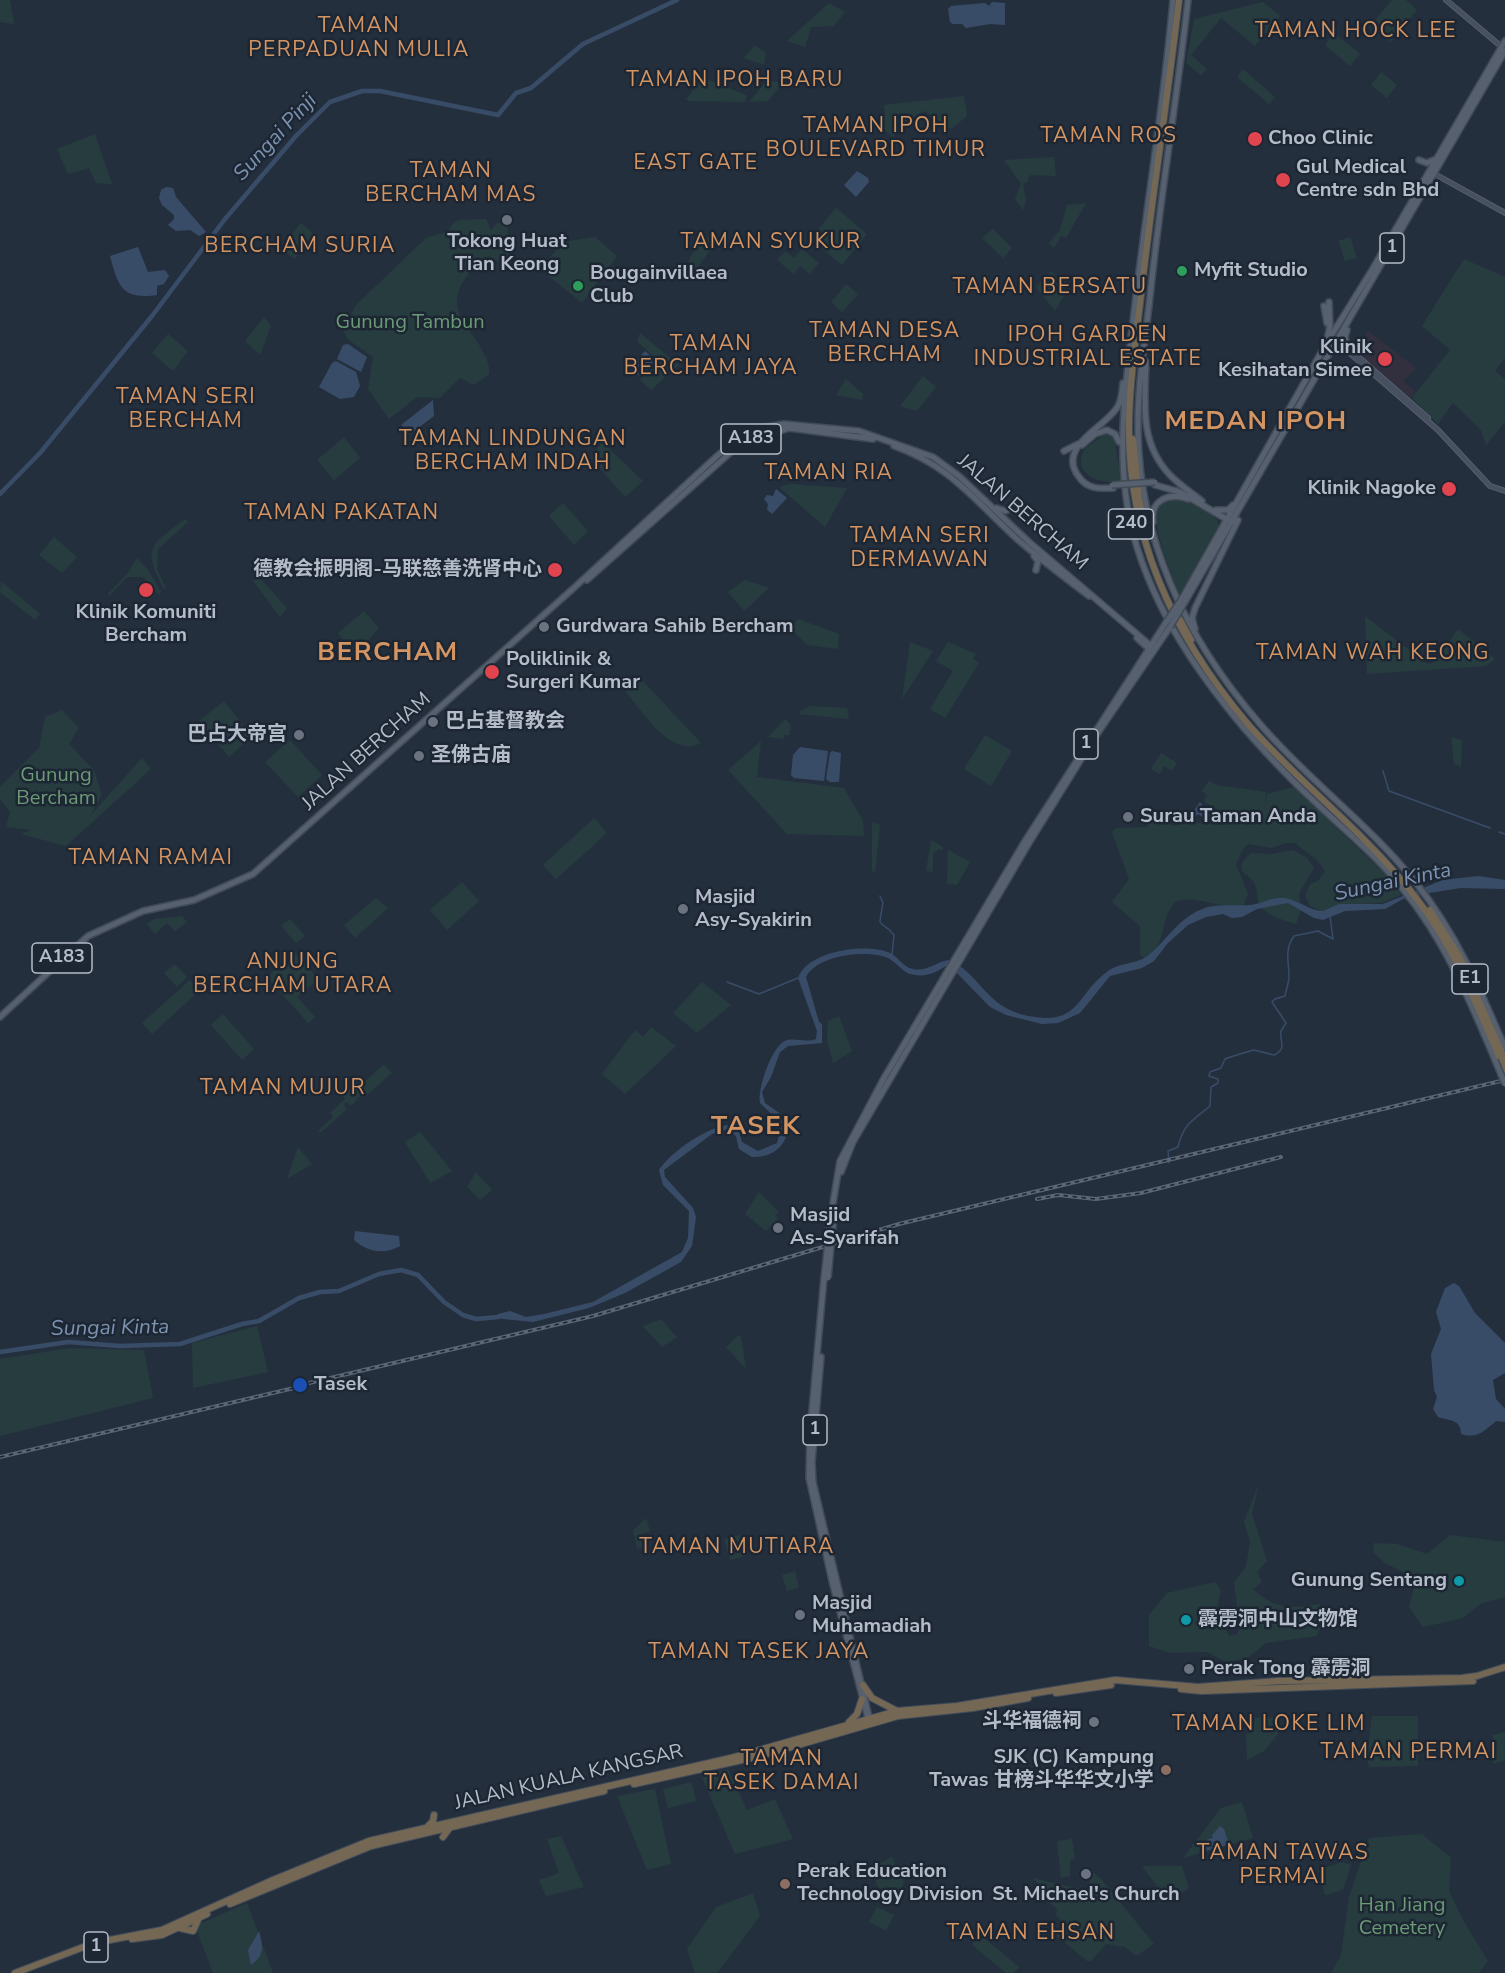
<!DOCTYPE html>
<html>
<head>
<meta charset="utf-8">
<style>
  body { margin:0 }
  canvas { display:block; background:#242f3e }
</style>
</head>
<body>
<canvas width="1505" height="1973"></canvas>
<script>
const context = document.querySelector('canvas').getContext('2d');
context.lineJoin = 'round';
function fill(path, color) {
  context.fillStyle = color;
  context.fill(path, 'evenodd');
}
function trace(path, color, width, dash) {
  context.strokeStyle = color;
  context.lineWidth = width;
  context.lineCap = dash ? 'butt' : 'round';
  context.setLineDash(dash || []);
  context.stroke(path);
}
function drawText(font, color, halo, rows, align = 'center') {
  context.font = font + ' "Nunito Sans","Noto Sans SC",sans-serif';
  context.lineWidth = 5;
  context.setLineDash([]);
  context.textBaseline = 'middle';
  context.strokeStyle = halo;
  context.fillStyle = color;
  for (const [text, x, y, turn = 0] of rows) {
    context.save();
    context.translate(x, y);
    context.rotate((+turn || 0) * Math.PI / 180);
    context.textAlign = isNaN(turn) ? turn : align;
    if (halo) context.strokeText(text, 0, 0);
    context.fillText(text, 0, 0);
    context.restore();
  }
}
fill(new Path2D(`
  M1368 331 1416 368 1403 381 1416 392 1410 398 1360 354 1359 347Z`), '#32303f');
fill(new Path2D(`
  M0 0H10L14 24 0 22Z
  M1392 0H1406L1417 10 1390 42 1371 25Z
  M1263 2 1280 16 1255 46 1221 18 1191 55 1207 69 1201 75 1186 63 1194 19Z
  M829 3 845 12 834 26 811 27 805 47 787 41Z
  M1334 33 1360 54 1350 66 1325 45Z
  M755 45 766 53 764 65 744 58Z
  M1243 69 1275 97 1269 104 1237 77Z
  M1381 72 1397 85 1387 98 1371 85Z
  M703 78 744 94 747 96 745 102 689 101 686 99Z
  M767 80 783 83 768 101 749 102Z
  M964 96 967 116 951 129 925 111 916 115 893 137 878 125 885 113 884 105Z
  M95 134 112 184 96 183 89 168 68 174 57 149Z
  M1054 157 1056 176 1030 175 1027 182 1023 183 1026 200 1023 210 1015 199 1021 184 1004 160Z
  M1086 203 1066 238 1061 236 1054 248 1049 243 1060 230 1067 205Z
  M836 208 867 234 842 265 810 239Z
  M486 219 491 230 497 223 507 224 510 252 502 263 488 256C470 269 449 291 460 315 466 328 477 339 483 352 487 360 490 365 489 374L474 385 460 378 440 398 417 397 389 419 368 389 373 357 347 339 343 328 356 305 426 238 448 231 453 223 459 220Z
  M301 223 314 234 295 259 280 249Z
  M993 229 1012 248 1003 258 982 238Z
  M702 235 716 242 689 279 681 276Z
  M595 237 617 256 582 303 540 269 563 242Z
  M1350 237 1357 258 1345 261 1338 241Z
  M802 249 819 263 810 274 800 266 794 274 777 260 785 251 794 258Z
  M1464 259 1505 277V358L1495 371 1505 379V422L1486 445 1481 430 1453 403 1438 424 1412 398 1450 350 1422 326Z
  M1051 271 1067 291 1055 311 1036 287Z
  M846 284 858 294 842 312 831 302Z
  M264 317 271 326 260 355 245 341Z
  M640 333 679 365 651 390 640 380 657 360 637 341Z
  M168 334 188 351 173 371 152 353Z
  M923 376 936 387 917 411 900 406Z
  M846 379 863 394 862 400 836 395Z
  M1105 434 1111 435 1115 441 1121 482C1100 484 1070 475 1085 448Z
  M344 437 360 458 334 480 317 460Z
  M602 442 643 481 625 497 591 458Z
  M791 484 847 488 825 527 779 487Z
  M1178 499C1193 503 1214 510 1219 525L1180 595C1172 576 1147 519 1161 503Z
  M563 503 588 531 574 545 549 516Z
  M185 519 188 522 158 549 157 570 166 588 164 589C142 547 150 546 185 519Z
  M54 537 77 557 62 573 39 555Z
  M137 558 149 571 161 592 159 595 143 577H127L109 596 108 594 128 573Z
  M259 577 287 608 280 617 253 581Z
  M745 580 769 588 744 611 728 592Z
  M1 581 40 614 35 620 0 592Z
  M364 611 379 628 355 655 338 633Z
  M1365 616 1427 664 1433 663 1458 629 1495 659 1486 666 1367 674Z
  M798 619 839 634 838 649 807 645 791 629Z
  M910 642 933 651 902 699Z
  M948 642 976 654 973 659 979 663 945 718 930 709 953 671 936 661Z
  M640 678 701 743C670 759 643 711 625 691Z
  M224 701 252 736 229 757 199 721Z
  M811 706 847 708 849 719 799 714 800 711Z
  M62 710 79 728 69 744 94 770 102 795 90 816 142 758 151 769 66 846 21 834 32 830 6 827 10 812 0 799V787L39 748 45 717Z
  M785 719 791 725 789 735H784V739L768 737Z
  M985 735 1012 751 991 786 964 769Z
  M1451 737 1462 740 1461 767 1454 764Z
  M290 740 322 775 298 797 265 762Z
  M761 741 757 777 844 788 863 821 864 836 787 834 728 770Z
  M1161 753 1177 763 1172 771 1164 766 1160 774 1151 769Z
  M1209 781 1217 785 1266 792 1265 804 1267 794 1294 787 1389 878 1401 895 1382 903 1338 905 1323 912 1310 906 1305 895 1310 884 1318 881 1325 871 1317 860 1295 843H1285L1272 848 1248 844 1243 849 1236 864 1248 894 1244 904C1223 912 1196 893 1175 902 1158 920 1169 942 1146 959L1140 955V926L1112 902 1129 879 1112 832 1116 828 1147 827 1155 815 1173 826 1183 822 1221 825 1227 815 1204 802 1207 794 1201 791Z
  M594 818 607 833 556 879 543 865Z
  M872 823 880 824 875 872 872 871Z
  M931 840 943 847V850L938 849 933 854V872L926 871Z
  M948 850 970 862 957 885 947 884Z
  M1293 850 1307 858 1314 868 1299 894 1301 909 1296 924C1287 921 1265 916 1259 904 1256 896 1258 888 1253 881 1246 872 1240 875 1242 862L1251 853 1271 854Z
  M462 882 479 901 447 930 430 910Z
  M376 898 388 908 355 938 344 925Z
  M182 916 187 922 175 931 167 923 155 934 147 924 155 919Z
  M290 919 305 936 296 943 281 926Z
  M294 952 319 979 297 997 315 1017 308 1023 267 977Z
  M175 964 187 977 177 987 164 973Z
  M190 980 199 991 152 1034 142 1023Z
  M702 982 731 1005 697 1033 673 1013Z
  M223 1014 254 1049 242 1060 211 1025Z
  M839 1016 852 1051 833 1063 827 1041 828 1021Z
  M651 1027 676 1046 625 1094 602 1074 635 1030 643 1037Z
  M384 1064 392 1073 367 1095 364 1092 351 1106 347 1102 344 1105 347 1109 320 1133 318 1131 333 1117 330 1113 345 1099 342 1095 352 1086 356 1090Z
  M420 1132 452 1171 430 1183 405 1142Z
  M298 1147 312 1164 287 1179Z
  M476 1172 492 1190 480 1200 467 1187Z
  M759 1192 779 1212 775 1215 778 1219 766 1231 745 1214Z
  M661 1319 677 1337 662 1347 643 1326Z
  M257 1326 268 1372 193 1388 192 1343Z
  M738 1336H741L746 1369 726 1347Z
  M70 1348 144 1350 153 1398 0 1436V1359Z
  M1259 1483 1252 1514 1267 1561 1257 1572 1262 1582 1253 1589C1266 1601 1279 1608 1297 1607 1306 1607 1311 1604 1321 1605L1325 1619 1316 1636 1266 1643 1248 1658 1226 1662 1207 1652 1170 1653 1149 1646V1615L1167 1593 1215 1582 1221 1590 1217 1609 1229 1636 1237 1634 1240 1629 1234 1582 1246 1567 1250 1541 1244 1522Z
  M646 1518 650 1531 640 1535 643 1547 637 1548 633 1531Z
  M740 1535 746 1556 730 1560 724 1539Z
  M1450 1535 1505 1542V1597L1480 1604 1463 1618 1423 1627 1409 1607 1416 1579 1385 1563 1373 1552 1374 1543 1397 1544 1427 1554Z
  M795 1571 799 1588 787 1591 782 1575Z
  M1372 1716H1418V1766L1369 1767 1367 1755Z
  M1278 1717V1734L1264 1751 1247 1760 1246 1734 1253 1732 1255 1718Z
  M1505 1732V1760L1493 1764V1735Z
  M728 1769 747 1810 775 1799 793 1839 735 1854 701 1775Z
  M692 1782 696 1801 668 1808 663 1789Z
  M655 1789 671 1864 647 1870 617 1796Z
  M1242 1802 1253 1838 1183 1858 1221 1808Z
  M1422 1834 1451 1858 1449 1891 1463 1920 1488 1961 1479 1973H1331L1341 1955 1349 1897 1369 1838Z
  M561 1836 584 1887 546 1896 539 1880 559 1873 547 1839Z
  M1072 1839 1075 1859 1070 1860V1876L1061 1878 1057 1841Z
  M892 1857 904 1882 899 1896 878 1887 870 1868Z
  M1342 1862 1351 1865 1343 1890 1325 1895 1318 1870Z
  M1142 1866H1182L1189 1888 1168 1901Z
  M1092 1871 1102 1880 1154 1944 1136 1956 1125 1947 1106 1944 1091 1961H1087L1057 1936 1063 1923 1056 1915 1057 1909 1042 1897 1046 1892 1033 1878 1088 1891Z
  M753 1893 760 1916 717 1973H695L687 1949 716 1907Z
  M247 1903 273 1973H213L195 1926Z
  M877 1907 894 1915 886 1931 869 1922Z
  M978 1933 1019 1967 1014 1973H1006L972 1945Z`), '#263c3f');
fill(new Path2D(`
  M992 2 1005 3V25L990 24 966 28 962 24H953L950 22 948 9 951 6 985 3 989 6Z
  M857 171 868 178 869 182 856 197 844 185Z
  M166 187 173 188 176 197 206 232 199 236 190 230 176 231 168 225 174 219V215L162 205 159 198 161 190Z
  M138 247 148 272 165 270 169 276 164 284 157 286V295C122 300 118 286 110 256Z
  M348 344 367 357 361 372 337 359 343 345Z
  M645 351 655 360 643 375 639 376 631 367Z
  M336 361 356 372 360 386 354 397 340 399 319 387 332 363Z
  M433 400 434 416 413 432 411 433 401 425Z
  M776 489 787 498 772 514 767 510 768 504 764 499 767 495 773 496Z
  M800 747 828 751 824 781 794 778 791 775 793 755Z
  M832 751 841 753 839 782H830L826 779 830 753Z
  M1200 802 1203 806H1207L1222 815V818L1209 821 1198 814 1192 820 1190 816Z
  M1478 876 1505 880V889L1461 888 1429 893 1403 899 1385 909 1345 911 1323 920 1314 918 1288 903 1257 909 1242 917 1232 918 1223 914 1206 917 1188 925 1168 943 1154 961 1142 968 1110 976 1080 1013 1058 1023 1042 1024 1006 1015 990 1007 954 970 946 966C937 972 926 977 915 975 903 974 898 963 888 958 866 949 817 955 806 977L819 1022 822 1024V1043L788 1046 780 1052 771 1077 762 1092 765 1103 788 1119C791 1142 775 1158 752 1157L739 1149 736 1136 727 1129 712 1134 664 1170 665 1177 693 1208 696 1217 692 1246 681 1262 625 1293 589 1308 533 1322 494 1318 498 1314 510 1311 526 1317 544 1314 593 1302 682 1252 688 1238 689 1211 663 1185 659 1170C671 1151 714 1121 737 1125L742 1142 758 1151 777 1143 782 1124 760 1103C757 1090 772 1044 787 1040 797 1038 807 1043 816 1039L817 1031 798 978C807 951 866 942 890 953 899 957 902 967 913 969 927 972 936 962 948 960 980 972 984 1007 1028 1016 1081 1026 1075 995 1108 971 1120 962 1138 965 1150 954 1168 938 1181 916 1205 908 1216 904 1237 906 1250 905 1262 904 1273 896 1285 898 1299 900 1309 911 1323 911L1339 904H1383L1443 880Z
  M355 1231 399 1236 400 1246C384 1255 367 1252 354 1240Z
  M1454 1283 1459 1286 1475 1313 1505 1343V1373L1493 1380 1496 1399 1505 1409V1422L1496 1421C1484 1431 1478 1439 1461 1434 1461 1419 1450 1421 1438 1417L1433 1409 1437 1397 1434 1390 1431 1354 1441 1329 1436 1312 1445 1288Z
  M1220 1826 1224 1829 1229 1844 1218 1848 1213 1841 1214 1849 1204 1851 1203 1845 1208 1839 1213 1838 1212 1835Z
  M259 1931C263 1947 265 1955 251 1965L248 1950Z`), '#394c67');
trace(new Path2D(`
  M1383 771 1389 791 1490 828
  M1499 832 1505 834
  M880 896 883 903C878 933 878 916 894 935L892 955
  M727 982 759 994 798 978
  M1169 1163 1168 1151 1178 1147C1184 1123 1192 1121 1210 1106L1211 1087 1218 1083V1079L1209 1076 1210 1072 1221 1068 1225 1059C1235 1055 1244 1053 1254 1050L1274 1055C1288 1048 1279 1042 1281 1031L1286 1023 1272 1002 1275 999 1285 996C1286 990 1289 982 1289 977 1289 962 1284 950 1294 936L1318 931 1333 939 1330 916`), '#394c67', 1.5);
trace(new Path2D(`
  M0 494 40 453 152 316 225 219 296 136 330 102 362 91H380L498 115 516 93 531 88 583 44 677 0
  M0 1352 68 1342 120 1346 180 1344 242 1324 259 1321 299 1298 320 1292 339 1291 379 1274 401 1270 418 1275 444 1302 463 1315 476 1319 498 1317`), '#394c67', 4.5);
const secondary = new Path2D(`
  M1446 0 1503 48
  M1433 173 1505 213
  M1338 339 1428 418
  M1334 350 1339 346 1345 349 1438 430 1490 486 1505 491`);
const primary = new Path2D(`
  M1173 0C1164 105 1146 208 1134 313 1125 389 1114 463 1134 537 1154 609 1196 671 1243 727 1265 752 1288 777 1313 800 1343 829 1376 855 1402 888 1444 939 1469 998 1495 1060
  M1188 0C1177 99 1160 198 1150 297 1145 342 1137 387 1138 432 1140 543 1188 641 1260 724 1308 780 1370 825 1416 883 1456 933 1480 989 1505 1048
  M1419 160 1427 163 1436 159
  M1324 306 1327 323
  M1327 340 1330 326 1329 302
  M1347 346 1345 337 1347 330
  M1146 362C1145 402 1139 442 1169 474 1179 485 1191 492 1202 501
  M1082 445 1095 434 1107 430 1115 434 1119 442
  M894 446C951 466 974 500 1017 539 1040 559 1065 578 1089 596
  M1064 451 1078 444
  M1155 485 1180 492 1228 520
  M1113 488C1100 489 1087 489 1079 477 1055 446 1107 427 1118 406 1122 399 1122 390 1123 383
  M996 508 1005 511 1014 507
  M1216 510H1228L1233 505
  M1153 522C1150 500 1169 492 1188 499
  M1034 556 1038 561 1036 570
  M587 580 740 444 789 428 873 439
  M1183 597 1326 344 1372 270 1505 41
  M1186 600 1505 51
  M1195 629 1192 618 1195 608 1238 520
  M1137 638 1149 649
  M0 1017 88 936 143 911 194 900 253 874 576 586 717 456 743 435 756 429 784 424 859 431 933 457 959 476 1029 542 1151 646
  M841 1172 853 1142 1029 843 1095 737 1170 627
  M831 1215 840 1161 884 1078 1025 841 1165 624
  M824 1278 810 1432 809 1478 832 1581 869 1722
  M821 1357 812 1462 813 1482 870 1721`);
const highway = new Path2D(`
  M1179 0C1168 96 1153 190 1142 286 1137 333 1129 382 1129 429 1129 542 1176 639 1247 723 1296 780 1356 825 1403 882 1451 937 1477 1005 1505 1071
  M1133 439 1139 499 1147 535
  M1180 620 1191 640
  M1430 910 1459 956 1505 1060
  M863 1685 872 1698 897 1711
  M1181 1689 1202 1691 1473 1681
  M1056 1693 1111 1685
  M849 1722 857 1714 862 1699
  M634 1784 760 1756 898 1716 973 1708 1028 1698
  M428 1826 433 1821 434 1815
  M443 1837 451 1826
  M230 1904 371 1846 604 1791
  M180 1928 193 1931 198 1920
  M132 1939 162 1935 207 1914
  M15 1973 94 1943 162 1930 273 1880 369 1841 731 1758 897 1711 957 1706 1115 1680 1198 1687 1279 1681 1462 1678 1477 1676 1505 1667`);
trace(secondary, '#565f6c', 6);
trace(primary, '#414a57', 8);
trace(highway, '#434c59', 8);
trace(secondary, '#465061', 4);
trace(primary, '#56606e', 5);
trace(highway, '#746855', 6);
const rail = new Path2D(`
  M1037 1199 1058 1195 1096 1199 1141 1193 1281 1157
  M309 1383 593 1316 899 1224 1505 1080
  M0 1457 294 1388`);
trace(rail, '#5a6575', 4);
trace(rail, '#1d2633', 1.5, [4.5]);
const primaryBridge = new Path2D(`
  M1112 485 1155 482
  M1165 624 1183 597
  M1170 627 1186 600
  M1495 1060 1505 1084
  M824 1278 831 1215
  M828 1278 834 1214`);
trace(primaryBridge, '#414a57', 8, []);
trace(primaryBridge, '#56606e', 5);
for (const [x, y, r, color] of [
  [1255,139,8,"#e0444e"],
  [1283,180,8,"#e0444e"],
  [507,220,6,"#6b7280"],
  [1182,271,6,"#2e9e5b"],
  [578,286,6,"#2e9e5b"],
  [1385,359,8,"#e0444e"],
  [1449,489,8,"#e0444e"],
  [555,570,8,"#e0444e"],
  [146,590,8,"#e0444e"],
  [544,627,6,"#6b7280"],
  [492,672,8,"#e0444e"],
  [433,722,6,"#6b7280"],
  [299,735,6,"#6b7280"],
  [419,756,6,"#6b7280"],
  [1128,817,6,"#6b7280"],
  [683,909,6,"#6b7280"],
  [778,1228,6,"#6b7280"],
  [300,1385,8,"#1a4fb4"],
  [1459,1581,6,"#0f9aa8"],
  [800,1615,6,"#6b7280"],
  [1186,1620,6,"#0f9aa8"],
  [1189,1669,6,"#6b7280"],
  [1094,1722,6,"#6b7280"],
  [1166,1770,6,"#8d6e63"],
  [1086,1874,6,"#6b7280"],
  [785,1884,6,"#8d6e63"]
]) {
  const dot = new Path2D();
  dot.arc(x, y, r, 0, 2 * Math.PI);
  context.fillStyle = color;
  context.fill(dot);
  trace(dot, '#1d2633', 2);
}
for (const [x, y, w] of [
  [1392,248,24],
  [751,439,60],
  [1131,524,45],
  [1086,744,24],
  [62,958,60],
  [1470,979,36],
  [815,1430,24],
  [96,1947,24]
]) {
  const box = new Path2D();
  box.roundRect(x - w / 2, y - 15, w, 30, 4.5);
  context.fillStyle = '#1d2633';
  context.fill(box);
  trace(box, '#b4bcc9', 1.5);
}
drawText('bold 18px', '#b4bcc9', null, [
  ["1",1392,248],
  ["A183",751,439],
  ["240",1131,524],
  ["1",1086,744],
  ["A183",62,958],
  ["E1",1470,979],
  ["1",815,1430],
  ["1",96,1947]
]);
drawText('bold 20px', '#b4bcc9', '#1d2633', [
  ["Choo Clinic",1268,139],
  ["Gul Medical",1296,168],
  ["Centre sdn Bhd",1296,191],
  ["Tokong Huat",507,242,"center"],
  ["Tian Keong",507,265,"center"],
  ["Myfit Studio",1194,271],
  ["Bougainvillaea",590,274],
  ["Club",590,297],
  ["Klinik",1372,348,"right"],
  ["Kesihatan Simee",1372,371,"right"],
  ["Klinik Nagoke",1436,489,"right"],
  ["德教会振明阁-马联慈善洗肾中心",542,570,"right"],
  ["Klinik Komuniti",146,613,"center"],
  ["Bercham",146,636,"center"],
  ["Gurdwara Sahib Bercham",556,627],
  ["Poliklinik &",506,660],
  ["Surgeri Kumar",506,683],
  ["巴占基督教会",445,722],
  ["巴占大帝宫",287,735,"right"],
  ["圣佛古庙",431,756],
  ["Surau Taman Anda",1140,817],
  ["Masjid",695,898],
  ["Asy-Syakirin",695,921],
  ["Masjid",790,1216],
  ["As-Syarifah",790,1239],
  ["Tasek",314,1385],
  ["Gunung Sentang",1447,1581,"right"],
  ["Masjid",812,1604],
  ["Muhamadiah",812,1627],
  ["霹雳洞中山文物馆",1198,1620],
  ["Perak Tong 霹雳洞",1201,1669],
  ["斗华福德祠",1082,1722,"right"],
  ["SJK (C) Kampung",1154,1758,"right"],
  ["Tawas 甘榜斗华华文小学",1154,1781,"right"],
  ["Perak Education",797,1872],
  ["Technology Division",797,1895],
  ["St. Michael's Church",1086,1895,"center"]
], 'left');
drawText('20px', '#6b9a76', '#1d2633', [
  ["Gunung Tambun",410,323],
  ["Gunung",56,776],
  ["Bercham",56,799],
  ["Han Jiang",1402,1906],
  ["Cemetery",1402,1929]
]);
drawText('20px', '#b4bcc9', '#1d2633', [
  ["JALAN BERCHAM",1022,513,41],
  ["JALAN BERCHAM",367,752,-42],
  ["JALAN KUALA KANGSAR",569,1778,-13]
]);
context.letterSpacing = '1.5px';
drawText('21px', '#d59563', '#1d2633', [
  ["TAMAN",359,27],
  ["PERPADUAN MULIA",359,51],
  ["TAMAN HOCK LEE",1356,32],
  ["TAMAN IPOH BARU",735,81],
  ["TAMAN IPOH",876,127],
  ["BOULEVARD TIMUR",876,151],
  ["TAMAN ROS",1109,137],
  ["EAST GATE",696,164],
  ["TAMAN",451,172],
  ["BERCHAM MAS",451,196],
  ["TAMAN SYUKUR",771,243],
  ["BERCHAM SURIA",300,247],
  ["TAMAN BERSATU",1050,288],
  ["TAMAN DESA",885,332],
  ["BERCHAM",885,356],
  ["IPOH GARDEN",1088,336],
  ["INDUSTRIAL ESTATE",1088,360],
  ["TAMAN",711,345],
  ["BERCHAM JAYA",711,369],
  ["TAMAN SERI",186,398],
  ["BERCHAM",186,422],
  ["TAMAN LINDUNGAN",513,440],
  ["BERCHAM INDAH",513,464],
  ["TAMAN RIA",829,474],
  ["TAMAN PAKATAN",342,514],
  ["TAMAN SERI",920,537],
  ["DERMAWAN",920,561],
  ["TAMAN WAH KEONG",1373,654],
  ["TAMAN RAMAI",151,859],
  ["ANJUNG",293,963],
  ["BERCHAM UTARA",293,987],
  ["TAMAN MUJUR",283,1089],
  ["TAMAN MUTIARA",737,1548],
  ["TAMAN TASEK JAYA",759,1653],
  ["TAMAN LOKE LIM",1269,1725],
  ["TAMAN PERMAI",1409,1753],
  ["TAMAN",782,1760],
  ["TASEK DAMAI",782,1784],
  ["TAMAN TAWAS",1283,1854],
  ["PERMAI",1283,1878],
  ["TAMAN EHSAN",1031,1934]
]);
context.letterSpacing = '0px';
drawText('italic 21px', '#7c92b1', '#1d2633', [
  ["Sungai Pinji",276,138,-47],
  ["Sungai Kinta",1393,883,-12],
  ["Sungai Kinta",110,1329,-1]
]);
context.letterSpacing = '1.5px';
drawText('bold 26px', '#d59563', '#1d2633', [
  ["MEDAN IPOH",1256,423],
  ["BERCHAM",388,654],
  ["TASEK",756,1128]
]);
context.letterSpacing = '0px';
</script>
</body>
</html>
